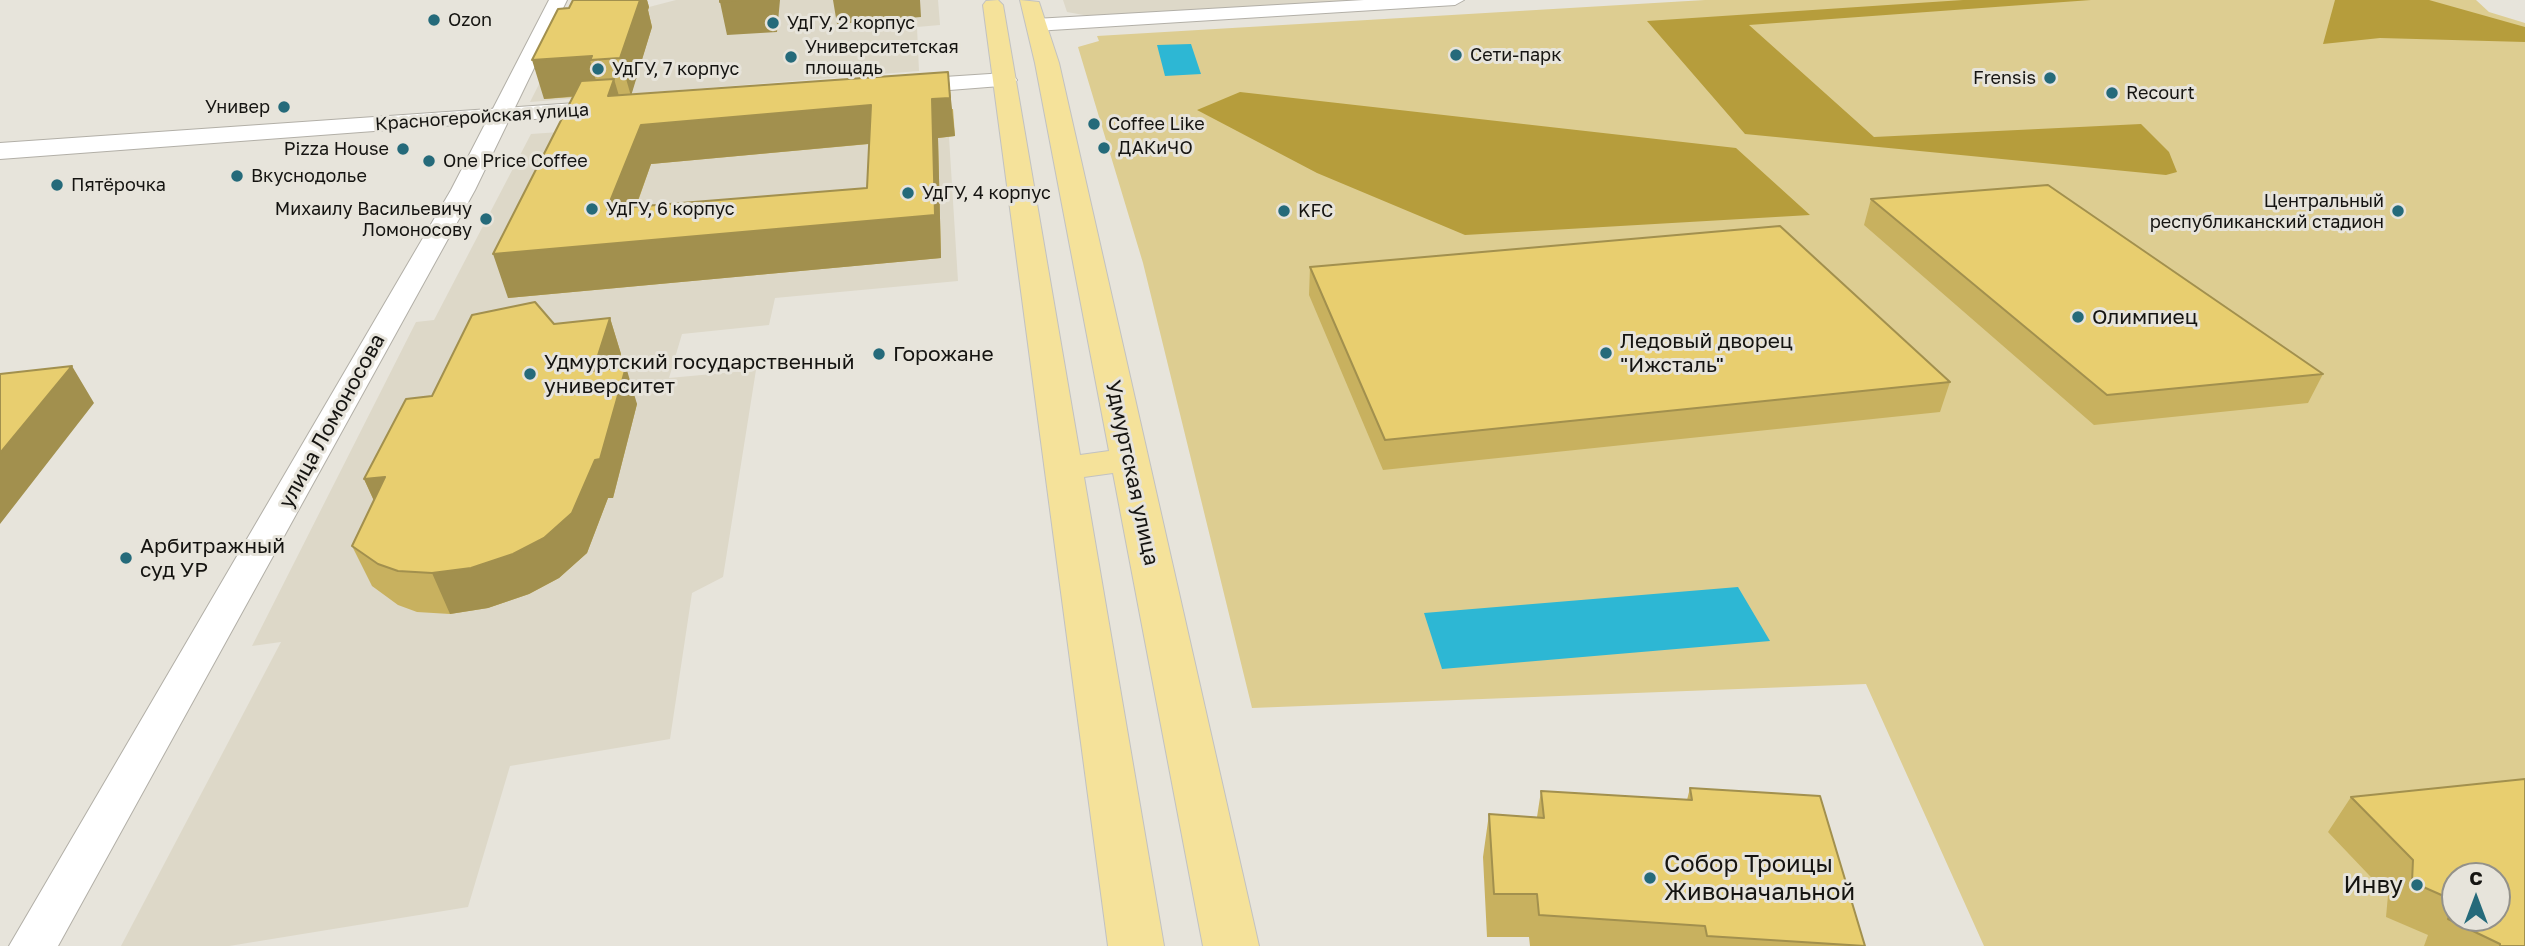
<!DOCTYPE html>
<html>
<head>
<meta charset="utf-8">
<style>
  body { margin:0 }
  #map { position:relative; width:2525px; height:946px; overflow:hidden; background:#e7e4db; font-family:"Golos Text",sans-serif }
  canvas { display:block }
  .north { position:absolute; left:2441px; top:862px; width:70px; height:70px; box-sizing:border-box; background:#e7e4db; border:2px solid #93918a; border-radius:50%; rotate:0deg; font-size:19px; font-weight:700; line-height:28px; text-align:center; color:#151411 }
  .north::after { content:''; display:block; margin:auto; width:24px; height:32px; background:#256a7a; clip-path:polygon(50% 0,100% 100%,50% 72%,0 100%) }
</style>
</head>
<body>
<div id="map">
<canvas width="2525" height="946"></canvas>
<div class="north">С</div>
</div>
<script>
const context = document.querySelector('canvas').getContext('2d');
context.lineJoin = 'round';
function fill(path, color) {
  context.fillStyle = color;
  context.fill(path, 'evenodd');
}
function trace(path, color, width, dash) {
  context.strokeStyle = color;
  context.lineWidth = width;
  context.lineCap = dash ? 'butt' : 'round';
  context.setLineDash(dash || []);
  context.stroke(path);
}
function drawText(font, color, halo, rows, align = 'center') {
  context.font = font + ' "Golos Text",sans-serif';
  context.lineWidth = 6;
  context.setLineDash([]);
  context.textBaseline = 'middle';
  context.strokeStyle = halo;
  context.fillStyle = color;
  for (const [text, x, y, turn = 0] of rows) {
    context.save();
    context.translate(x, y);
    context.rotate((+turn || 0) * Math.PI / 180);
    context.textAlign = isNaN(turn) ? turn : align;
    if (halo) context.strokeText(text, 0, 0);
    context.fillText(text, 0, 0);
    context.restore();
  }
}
fill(new Path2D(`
  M676 0H938L940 25 917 27 919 71 530 102 576 11 649 7Z
  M1063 0H1392L1089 16 1067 12Z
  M947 105 958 281 775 298 769 325 682 334 669 378 756 370 723 577 692 593 670 739 510 766 468 907 229 946H121L281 642 252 646 416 322 434 320 531 134Z`), '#ddd8c8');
fill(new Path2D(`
  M1705 0H2476L2489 12 2525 23V946H1984L1866 684 1252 708 1143 263 1078 47 1099 41 1097 36ZM2455 876H2497V918H2455Z`), '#ddcd91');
fill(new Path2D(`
  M1963 0H2091L1749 25 1874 137 2141 124 2169 152 2177 172 2166 175 1745 134 1647 21Z
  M2335 0H2429L2525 27V42L2380 38 2323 44Z
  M1240 92 1736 148 1810 215 1465 235 1317 173 1197 110Z`), '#b69d3c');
fill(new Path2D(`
  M1191 44 1201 74 1165 76 1157 45Z
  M1738 587 1770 641 1442 669 1424 613Z`), '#2db7d4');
const minor = new Path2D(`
  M549 0H567L475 190 58 946H9L451 190Z
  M1364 0H1464L1455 5 1035 31 1026 25 1035 19Z`);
const tertiary = new Path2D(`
  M1005 73 1013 75 1017 80 1013 85 899 94 891 92 887 87 891 82 899 80Z
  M619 100 628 102 631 107 628 112 0 159V143Z`);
const primary = new Path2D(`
  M998 0 1003 5 1080 455 1109 451 1035 63 1020 0 1039 2 1059 63 1259 946H1203L1113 473 1084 477 1164 946H1108L983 5 986 1Z`);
trace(minor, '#b2afa7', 2);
trace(tertiary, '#b2afa7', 2);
trace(primary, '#c2c2c1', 2);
fill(minor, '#fff');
fill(tertiary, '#fff');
fill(primary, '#f5e29a');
fill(new Path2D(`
  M573 0H647L649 7 648 10 652 27 631 94 953 109 955 136 938 138 941 258 508 298 573 97 544 99ZM869 144 867 188 636 207 651 164Z
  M1871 199 2323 374 2308 403 2094 425 1864 225Z
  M1310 267 1950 382 1940 412 1383 470 1309 295Z
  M610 318 621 354 617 368 637 404 613 498H608L587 553 559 578 529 594 488 608 450 614 417 612 398 605 372 586 352 546 374 501 364 479 432 396 554 324Z
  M1690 788 1865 946H1530L1529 937H1487L1483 857 1489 814 1537 817 1541 791 1687 800Z
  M2351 797 2525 946H2424L2428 935 2386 917 2388 895 2328 832Z`), '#c8b15f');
fill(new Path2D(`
  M635 0H647L649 7 648 10 652 27 631 96 620 58Z
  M741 0H780L777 32 727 35 720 2Z
  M833 0H920L921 17 837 24Z
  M592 56 590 60 600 94 544 99 532 60Z
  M948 72 955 136 938 138 941 258 508 298 493 254 607 209 641 125 871 105 878 143 651 164 623 242 935 215 932 99Z
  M614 79 625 116 608 96Z
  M610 318 621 354 605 408 593 371Z
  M72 366 94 403 0 524V453Z
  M626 367 637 404 613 498H608L587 553 559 578 529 594 488 608 450 614 432 573Z
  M385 477 382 518 364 479Z`), '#a2904e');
const building = new Path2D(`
  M573 0H640L620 58 590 60 592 56 532 60 558 9 569 8Z
  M720 0H741L720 2Z
  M948 72 950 98 932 99 935 215 493 254 581 81 614 79 608 96ZM871 105 867 188 607 209 641 125Z
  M2048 185 2323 374 2107 395 1871 199Z
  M1780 226 1950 382 1385 440 1310 267Z
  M535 302 554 324 610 318 593 371 626 367 600 459 595 460 572 513 544 538 513 554 471 568 432 573 398 571 378 564 352 546 385 477 364 479 406 399 432 396 472 315Z
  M72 366 0 453V374Z
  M2525 779V946H2500V944L2448 919 2455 901V918H2497V876H2455V901L2412 882 2413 860 2351 797Z
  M1690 788 1820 796 1865 946 1707 936 1705 926 1539 915 1537 894H1494L1489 814 1544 818 1541 791 1692 800Z`);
fill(building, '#e8ce6f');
trace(building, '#a2904e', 2);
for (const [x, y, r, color] of [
  [434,20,7,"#256a7a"],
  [773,23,7,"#256a7a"],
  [1456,55,7,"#256a7a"],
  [791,57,7,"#256a7a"],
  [598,69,7,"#256a7a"],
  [2050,78,7,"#256a7a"],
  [2112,93,7,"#256a7a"],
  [284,107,7,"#256a7a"],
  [1094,124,7,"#256a7a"],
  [1104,148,7,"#256a7a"],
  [403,149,7,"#256a7a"],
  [429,161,7,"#256a7a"],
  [237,176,7,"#256a7a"],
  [57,185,7,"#256a7a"],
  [908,193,7,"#256a7a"],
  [592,209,7,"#256a7a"],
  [1284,211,7,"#256a7a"],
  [2398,211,7,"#256a7a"],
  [486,219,7,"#256a7a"],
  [2078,317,7,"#256a7a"],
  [1606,353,7,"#256a7a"],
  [879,354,7,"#256a7a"],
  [530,374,7,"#256a7a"],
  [126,558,7,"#256a7a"],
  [1650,878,7,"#256a7a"],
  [2417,885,7,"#256a7a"]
]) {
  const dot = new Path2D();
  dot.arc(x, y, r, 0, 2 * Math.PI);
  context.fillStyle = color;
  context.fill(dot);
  trace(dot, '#e7e4db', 2.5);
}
drawText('18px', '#151411', '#e7e4db', [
  ["Ozon",448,20],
  ["УдГУ, 2 корпус",787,23],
  ["Университетская",805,47],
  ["площадь",805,68],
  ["Сети-парк",1470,55],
  ["УдГУ, 7 корпус",612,69],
  ["Frensis",2036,78,"right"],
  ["Recourt",2126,93],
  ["Универ",270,107,"right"],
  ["Coffee Like",1108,124],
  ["ДАКиЧО",1118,148],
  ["Pizza House",389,149,"right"],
  ["One Price Coffee",443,161],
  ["Вкуснодолье",251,176],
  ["Пятёрочка",71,185],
  ["УдГУ, 4 корпус",922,193],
  ["Центральный",2384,201,"right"],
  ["республиканский стадион",2384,222,"right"],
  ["Михаилу Васильевичу",472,209,"right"],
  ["Ломоносову",472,230,"right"],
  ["УдГУ, 6 корпус",606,209],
  ["KFC",1298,211]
], 'left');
drawText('18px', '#151411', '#e7e4db', [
  ["Красногеройская улица",482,117,-4]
]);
drawText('21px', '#151411', '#e7e4db', [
  ["Олимпиец",2092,317],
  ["Ледовый дворец",1620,341],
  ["\"Ижсталь\"",1620,365],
  ["Горожане",893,354],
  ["Удмуртский государственный",544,362],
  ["университет",544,386],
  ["Арбитражный",140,546],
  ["суд УР",140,570]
], 'left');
drawText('21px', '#151411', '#e7e4db', [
  ["улица Ломоносова",332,421,-61],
  ["Удмуртская улица",1132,473,78]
]);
drawText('24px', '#151411', '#e7e4db', [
  ["Собор Троицы",1664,864],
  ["Живоначальной",1664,892],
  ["Инву",2403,885,"right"]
], 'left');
</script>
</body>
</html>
